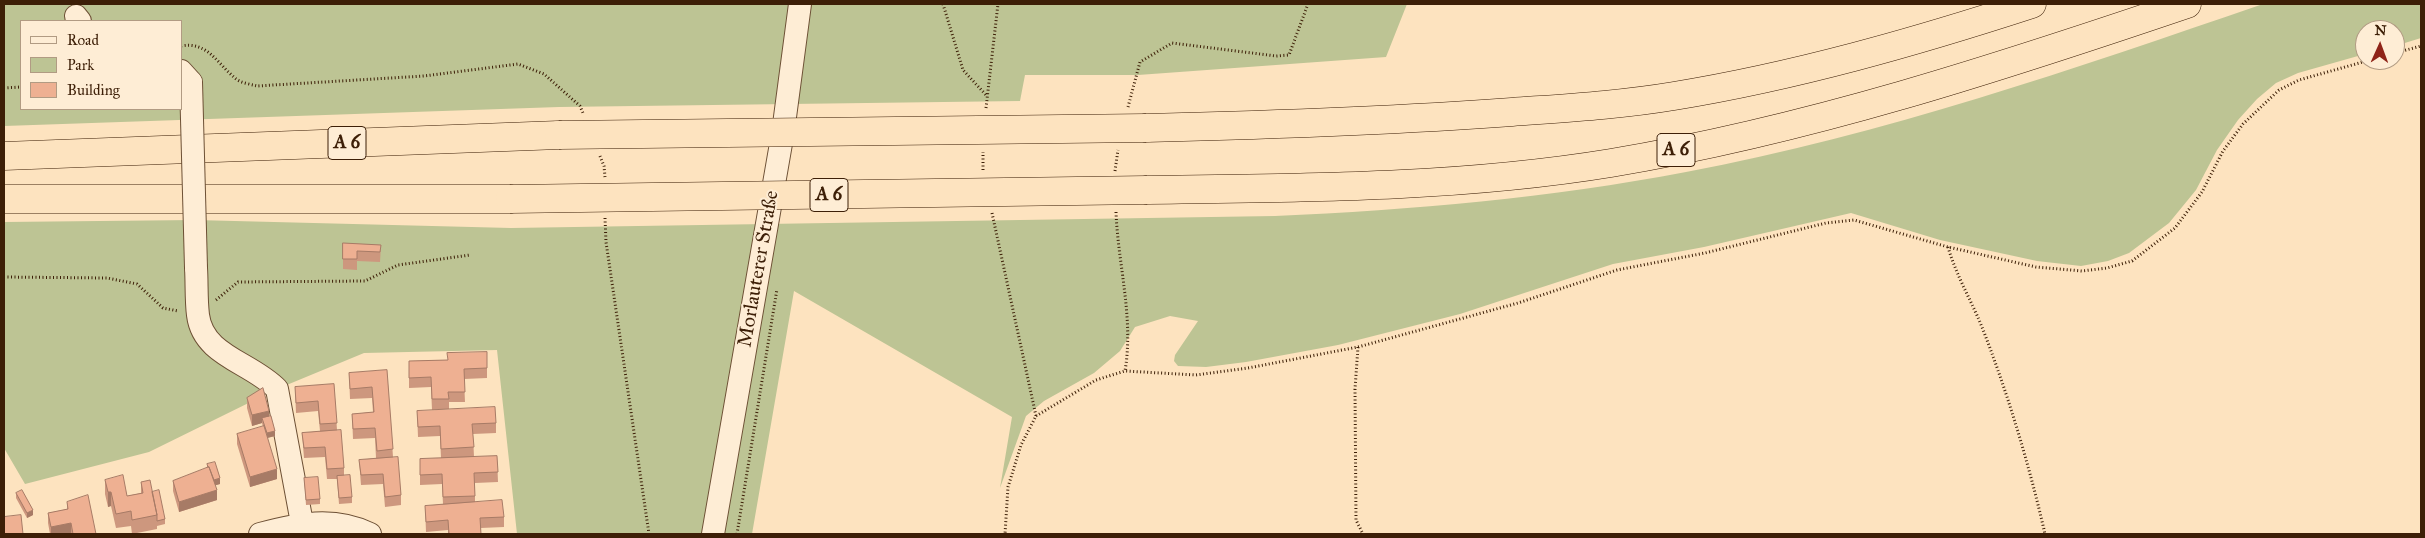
<!DOCTYPE html>
<html>
<head>
<meta charset="utf-8">
<style>
  body { margin:0 }
  #map { position:relative; width:2425px; height:538px; overflow:hidden; background:#fde3bf; font-family:"IM FELL Great Primer",serif }
  canvas { display:block }
  .frame { position:absolute; inset:0; border:5px solid #3d1f07; pointer-events:none }
  .legend { position:absolute; left:20px; top:20px; width:162px; height:90px; box-sizing:border-box; background:#feedd5; border:1px solid #b19b83; margin:0; padding:6px 9px; list-style:none; font-size:15px; color:#3d1f07 }
  .legend li { display:flex; align-items:center; gap:10px; height:25px }
  .legend b { width:25px; border:1px solid #b19b83 }
  .north { position:absolute; left:2355px; top:20px; width:50px; height:50px; box-sizing:border-box; background:#feedd5; border:1px solid #b19b83; border-radius:50%; rotate:2deg; font-size:14px; font-weight:700; line-height:20px; text-align:center; color:#3d1f07 }
  .north::after { content:''; display:block; margin:auto; width:18px; height:22px; background:#8f2418; clip-path:polygon(50% 0,100% 100%,50% 72%,0 100%) }
</style>
</head>
<body>
<div id="map">
<canvas width="2425" height="538"></canvas>
<div class="frame"></div>
<ul class="legend">
<li><b style="height:6px;background:#feedd5"></b>Road</li>
<li><b style="height:14px;background:#bdc494"></b>Park</li>
<li><b style="height:14px;background:#eeb092"></b>Building</li>
</ul>
<div class="north">N</div>
</div>
<script>
const context = document.querySelector('canvas').getContext('2d');
context.lineJoin = 'round';
function fill(path, color) {
  context.fillStyle = color;
  context.fill(path, 'evenodd');
}
function trace(path, color, width, dash) {
  context.strokeStyle = color;
  context.lineWidth = width;
  context.lineCap = dash ? 'butt' : 'round';
  context.setLineDash(dash || []);
  context.stroke(path);
}
function drawText(font, color, halo, rows, align = 'center') {
  context.font = font + ' "IM FELL Great Primer",serif';
  context.lineWidth = 4;
  context.setLineDash([]);
  context.textBaseline = 'middle';
  context.strokeStyle = halo;
  context.fillStyle = color;
  for (const [text, x, y, turn = 0] of rows) {
    context.save();
    context.translate(x, y);
    context.rotate((+turn || 0) * Math.PI / 180);
    context.textAlign = isNaN(turn) ? turn : align;
    if (halo) context.strokeText(text, 0, 0);
    context.fillText(text, 0, 0);
    context.restore();
  }
}
fill(new Path2D(`
  M4 4H1407L1386 57 1138 75H1025L1020 101 559 107 4 126ZM21 21H181V109H21Z
  M2263 4H2421V38L2395 46V30H2365V54L2298 73 2276 83 2257 99 2238 120 2217 150 2196 190 2169 223 2129 253 2108 261 2081 266 2037 261 1940 240 1851 213 1704 247 1613 264 1460 314 1338 345 1246 362 1206 367 1178 366 1174 361 1175 355 1198 321 1170 316 1135 327 1120 351 1094 373 1044 401 1026 416 1000 488 1012 417 794 291 752 534H517L497 350 364 353 277 389 149 452 25 484 4 448V222L195 220 511 228 1275 216C1413 210 1550 198 1686 172 1883 135 2074 69 2263 4Z`), '#bdc494');
const minor = new Path2D(`
  M76 16 80 21
  M181 71 191 82
  M196 268C197 283 196 299 198 315 203 356 251 362 277 389L302 523
  M260 534C298 524 333 516 370 534
  M713 534 783 132 800 4`);
const highway = new Path2D(`
  M1146 128C1268 125 1390 121 1512 112 1566 108 1620 105 1674 96 1796 76 1915 42 2032 4
  M4 156 559 135
  M1147 190C1302 188 1458 188 1611 163 1808 130 1998 68 2187 4
  M4 199H510`);
trace(minor, '#6d5035', 24);
trace(highway, '#3d1f07', 29);
trace(new Path2D(`
  M943 4 963 70 986 95
  M181 46C207 41 217 63 235 78 240 83 250 84 257 86L424 76 518 64 544 74 580 106 583 113
  M2395 53 2421 46
  M4 88 21 87
  M1128 107 1140 62 1172 43 1276 56 1289 55 1308 4
  M986 108 998 4
  M600 156 604 166 605 177
  M983 170V152
  M1115 171 1118 150
  M1116 212C1118 265 1134 318 1125 371
  M992 213 1036 416 1021 445 1008 487 1005 534
  M605 218 606 242 649 534
  M1948 247C1956 275 1971 300 1982 327 2008 394 2029 464 2045 534
  M4 277 107 278 137 284 163 308 178 311
  M216 300 238 282 365 281 398 265 470 255
  M1358 347 1355 389 1356 520 1363 534
  M1036 416 1096 380 1125 371 1196 375 1248 368 1358 347 1518 303 1617 270 1705 253 1826 223 1854 220 1948 247 2036 267 2082 271 2107 268 2132 261 2175 228 2202 192 2223 151 2243 124 2279 90 2299 80 2370 60
  M737 534 777 289`), '#3d1f07', 3, [1, 2.5]);
trace(minor, '#feedd5', 22);
trace(highway, '#fde3bf', 28);
const minorBridge = new Path2D(`
  M191 82 196 268`);
const highwayBridge = new Path2D(`
  M559 135 1146 128
  M510 199 1147 190`);
trace(minorBridge, '#6d5035', 24, []);
trace(highwayBridge, '#3d1f07', 29, []);
trace(minorBridge, '#feedd5', 22);
trace(highwayBridge, '#fde3bf', 28);
fill(new Path2D(`
  M343 243 381 245 380 262 357 261V270L343 269Z
  M487 352V378L464 379 465 402H449V409L432 410 431 387 409 388V361L447 360Z
  M387 370 393 457 401 495V505L385 507 383 484 361 485 359 460 376 458 375 438 353 439 352 414 373 412 372 398 350 399 349 373Z
  M334 384 337 430 344 468V475L352 497V503L339 504 337 479H327L325 457 304 458 302 433 320 431 318 411 296 413 295 387Z
  M247 398 269 417 275 436 267 438 277 479 250 487 237 444V434L263 427 262 423 252 426 247 408Z
  M417 411 496 423V433L473 434 474 457 497 456 498 482 475 483V502L504 517V527L481 528V534H448V530L426 532 425 506 443 504 442 484 420 485V459L441 458 440 436 418 437Z
  M207 464 220 484 215 485 217 500 179 512 173 491V481L207 468Z
  M304 478 320 499V504L306 505Z
  M105 480 127 496 141 493V482L152 492 165 519V524L157 526V529L132 534 131 526 116 528 111 506 108 507 105 494Z
  M16 493 33 515 27 518 16 498Z
  M67 502 96 534H71V533L63 534H50L48 523V513L67 509Z`), '#cd977e');
fill(new Path2D(`
  M269 411V421L262 418V423L252 426V415Z
  M275 431V436L267 438V433Z
  M277 469V479L250 487V477Z
  M220 478V484L213 486V480Z
  M217 490V500L179 512V502Z
  M108 492H111V506L108 507Z
  M33 510V515L27 518V513Z
  M71 523V533L63 534H51V527Z`), '#a77b66');
const building = new Path2D(`
  M343 243 381 245 380 252 357 251V259H343Z
  M487 352V368L464 369 465 392H448L449 399H432L431 377 409 378V361L448 360 447 353Z
  M387 370 393 449 377 451 375 428 353 429 352 414 374 412 372 387 350 389 349 373Z
  M334 384 337 423 320 424 318 401 296 403 295 387Z
  M263 388 269 411 252 415 247 398Z
  M495 407 496 423 472 424 474 447 441 449 440 426 418 427 417 411Z
  M271 416 275 431 267 433 262 418Z
  M264 426 277 469 250 477 237 434Z
  M341 430 344 468 327 469 325 447 304 448 302 433Z
  M497 456 498 472 474 473 475 496 443 497 442 474 420 475V459Z
  M398 457 401 495 385 497 383 474 361 475 359 460Z
  M215 462 220 478 214 480 209 467H208L207 464Z
  M209 467 217 490 179 502 173 481Z
  M123 475 127 496 143 493 141 482 150 480 157 515 132 520 131 511 116 514 111 492H108L105 480Z
  M350 475 352 497 339 498 337 476Z
  M318 477 320 499 306 500 304 478Z
  M22 490 33 510 27 513 16 493Z
  M159 490 165 519 157 521V515L152 492Z
  M88 495 96 534H73L71 523 51 527 48 513 68 509 67 502Z
  M502 500 504 517 480 518 481 534H449L448 520 426 522 425 506Z
  M21 515 23 534H4V517Z`);
fill(building, '#eeb092');
trace(building, '#a77b66', 1);
for (const [x, y, w] of [
  [347,143,38],
  [1676,150,38],
  [829,195,38]
]) {
  const box = new Path2D();
  box.roundRect(x - w / 2, y - 16.5, w, 33, 4);
  context.fillStyle = '#feedd5';
  context.fill(box);
  trace(box, '#3d1f07', 1);
}
drawText('bold 19px', '#3d1f07', null, [
  ["A 6",347,143],
  ["A 6",1676,150],
  ["A 6",829,195]
]);
drawText('20px', '#3d1f07', '#feedd5', [
  ["Morlauterer Straße",759,269,-80]
]);
</script>
</body>
</html>
